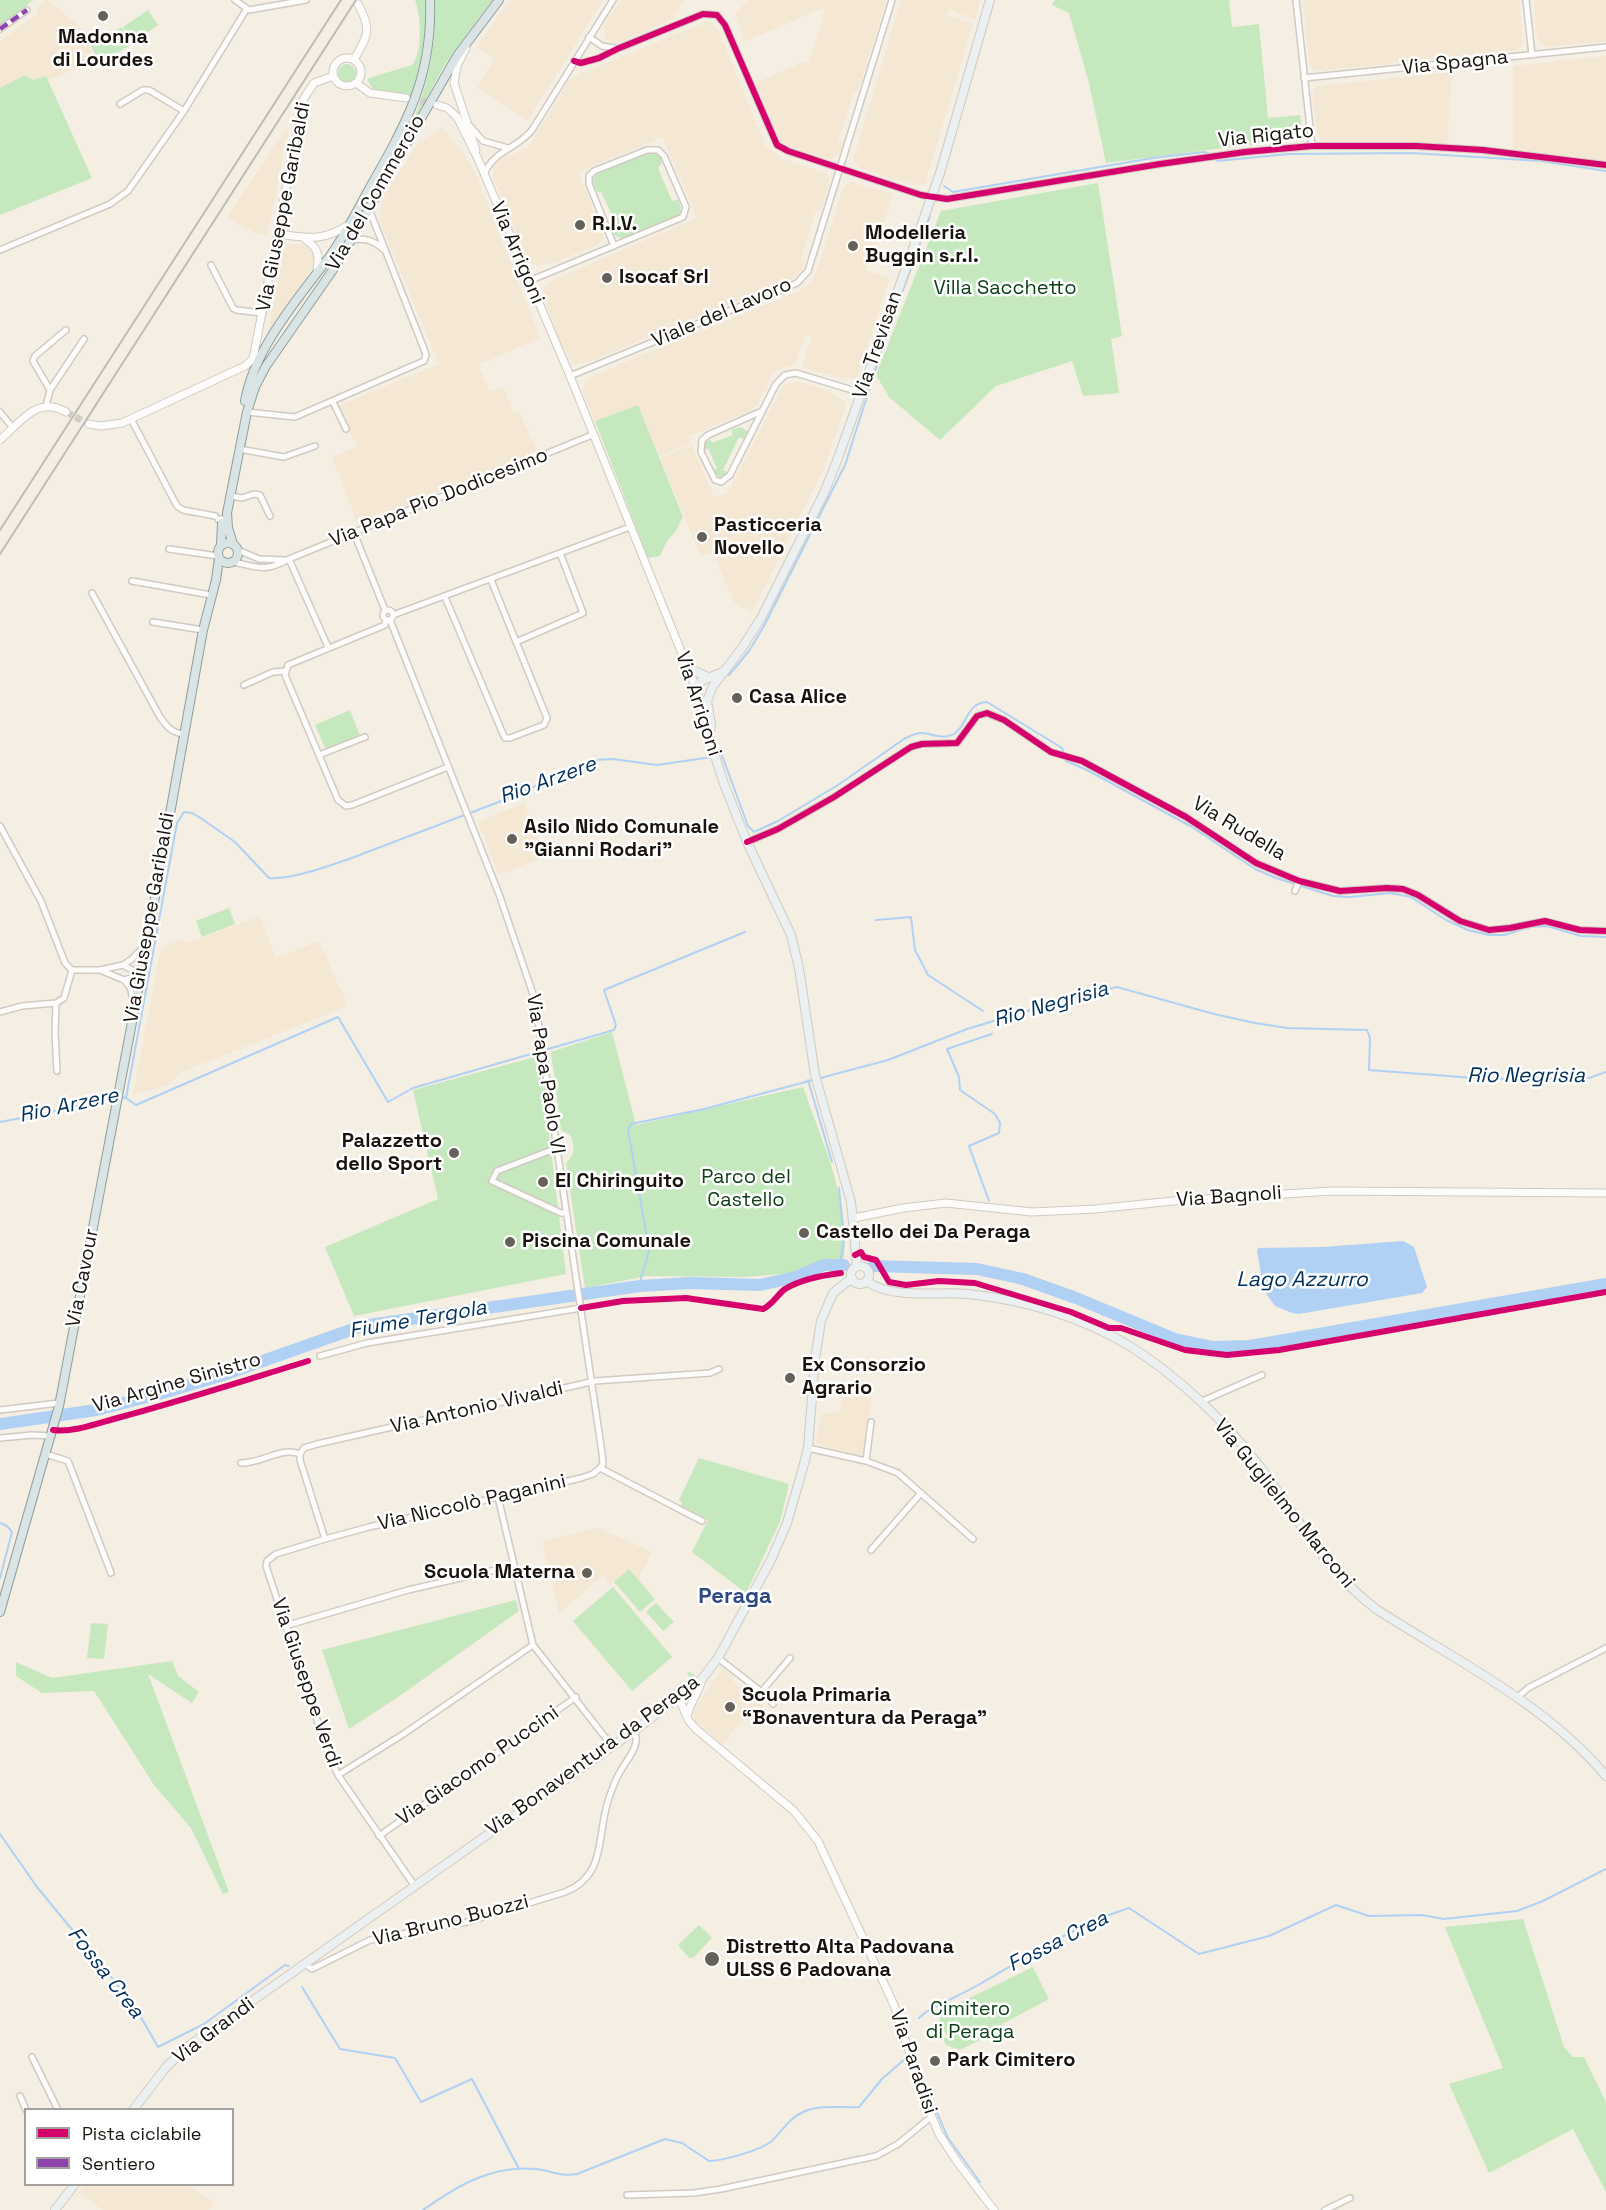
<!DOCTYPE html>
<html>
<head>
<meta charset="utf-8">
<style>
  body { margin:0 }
  #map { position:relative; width:1606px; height:2210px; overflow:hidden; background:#f4eee3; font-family:"Space Grotesk",sans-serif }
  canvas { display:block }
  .legend { position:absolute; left:24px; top:2108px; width:210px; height:78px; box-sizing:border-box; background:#fff; border:2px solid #a3a19e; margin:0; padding:8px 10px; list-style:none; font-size:18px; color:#18140d }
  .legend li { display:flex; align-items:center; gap:12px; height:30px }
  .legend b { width:30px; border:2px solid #a3a19e }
</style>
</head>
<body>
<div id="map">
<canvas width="1606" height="2210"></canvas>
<ul class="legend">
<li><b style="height:8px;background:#d6006c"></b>Pista ciclabile</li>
<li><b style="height:8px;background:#8e44ad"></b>Sentiero</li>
</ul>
</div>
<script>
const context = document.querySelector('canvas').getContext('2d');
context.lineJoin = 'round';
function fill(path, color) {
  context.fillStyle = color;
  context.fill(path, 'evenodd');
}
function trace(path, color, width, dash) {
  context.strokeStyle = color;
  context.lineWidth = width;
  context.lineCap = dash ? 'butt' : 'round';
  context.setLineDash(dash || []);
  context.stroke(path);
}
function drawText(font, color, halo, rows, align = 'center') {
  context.font = font + ' "Space Grotesk",sans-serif';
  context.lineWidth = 5;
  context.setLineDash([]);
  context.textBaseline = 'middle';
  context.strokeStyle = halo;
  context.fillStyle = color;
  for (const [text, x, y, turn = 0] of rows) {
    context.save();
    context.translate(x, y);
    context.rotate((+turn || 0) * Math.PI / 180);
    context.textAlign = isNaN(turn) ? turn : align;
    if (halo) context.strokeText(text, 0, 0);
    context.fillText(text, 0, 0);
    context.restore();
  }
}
fill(new Path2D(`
  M48 0 80 27 95 59 49 80 46 76 33 80 25 75 0 88V41L39 13 36 8Z
  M510 0H603L528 120 477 88 495 59 476 48Z
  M620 0H685L672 20 619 42H612L606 39 603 28Z
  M748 0H886L858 92H854L838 141 843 143 839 154 829 159 783 145 777 135 755 83 803 62 809 63 826 7 744 42 736 13Z
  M901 0H980L975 20 949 9 948 16 973 24 925 184 914 185 862 169 858 167 853 160Z
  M1303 0H1519L1523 45 1515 50 1319 71 1312 68 1309 62Z
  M1534 0H1606V41L1544 47 1539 41 1537 36Z
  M709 21 718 29 766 147 781 158 826 173 830 179 821 211 816 210 801 259 805 260 803 268 792 279 591 361 573 365 559 340 543 295 544 287 555 279 697 218 663 137 578 172 603 234V240L598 244 561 260 537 266 527 259 493 177V167L498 161 528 148 569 80 586 71Z
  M1606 56V162L1513 150V66Z
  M1452 72 1447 147 1323 142 1317 136 1313 95 1317 86Z
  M287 126 289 128 267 236 255 233 227 217Z
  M442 127 465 155 477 177 540 338 478 365 490 391 503 387 514 413 519 412 537 451 358 525 332 457 357 447 338 406 439 364 380 222 379 214 383 204 381 202 418 143Z
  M850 182 894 194 866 270 890 278 858 375 853 379 832 376 802 367 812 337 806 335 795 362 791 366 774 371 757 405 750 411 689 436 691 443 659 456 638 405 595 421 582 391 585 381 604 371 801 290 810 283 818 267 843 188Z
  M293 244H301L312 250 316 261 271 333 268 330 281 253 286 247Z
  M798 381 823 389 844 401 846 406 823 470 752 613 734 602 713 552 701 556 660 458 692 445 714 498 728 492 783 386Z
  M524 803 545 857 499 875 478 822Z
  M260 916 276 958 319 941 348 1006 182 1072 168 1085 133 1095 161 948 182 939 189 943Z
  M842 1383 873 1386 864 1451 861 1456 820 1445 816 1442 821 1414 841 1412Z
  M598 1528 652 1552 638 1580 629 1570 610 1585 603 1576 559 1613 542 1541Z
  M723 1668 733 1676 732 1680 764 1706 755 1718 748 1714 722 1744 696 1721 693 1714 695 1708Z
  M84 2185H186L215 2202 209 2210H103L78 2193Z`), '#f4e8d5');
fill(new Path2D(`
  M0 0H33L0 25Z
  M415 0H425C427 33 421 64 412 96L374 90 367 80 369 78 412 65C423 53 421 14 415 0Z
  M435 0H492L447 61 411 126C428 84 437 45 435 0Z
  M1055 0H1229L1232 27 1259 24 1268 118 1300 115 1303 138 1106 163 1089 83 1069 13 1052 5Z
  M148 10 158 25 134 42 123 27Z
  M122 27 131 45 99 62 90 44Z
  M338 73a9 9 0 1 1 18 0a9 9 0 1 1-18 0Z
  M25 75 33 80 46 76 92 178 0 215V88Z
  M655 153 661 158 662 163 658 168 672 201 678 200C681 207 682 210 678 217L625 239 615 236 611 229 616 223 601 192H597L592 180 597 174 647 154Z
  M1098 183 1122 336 1111 339 1119 393 1083 396 1072 361 996 386 940 440 889 397 876 375 941 211Z
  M638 405 683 517 676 531 667 541 660 556 648 558 595 421Z
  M740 427 748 431 744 439 739 437 723 470 727 472 723 477H719L713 471 717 468 708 448 705 450 704 443 710 439 712 443 733 435 731 430Z
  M350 710 360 736 325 748 315 725Z
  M229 908 235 924 202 937 196 921Z
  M612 1032 636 1125 803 1087C822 1142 850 1199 844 1258L823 1261 795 1273 744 1277 647 1276 585 1288 566 1163C576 1153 575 1147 570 1135L561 1130 551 1052Z
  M535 1057 544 1091 566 1274 354 1316 325 1247 438 1199 413 1090Z
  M699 1458 789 1484 780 1522 746 1593 692 1552 708 1520 681 1506 682 1502 679 1500Z
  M629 1569 655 1599 640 1612 614 1582Z
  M613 1587 672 1657 632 1691 573 1621Z
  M516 1600 519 1611 398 1697 349 1729 322 1650Z
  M656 1603 674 1622 663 1631 646 1612Z
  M91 1623 108 1624 104 1659 87 1658Z
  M172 1661 178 1676 199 1692 192 1703 148 1674 229 1892 223 1894 191 1828 154 1785 94 1691 42 1693 16 1676V1662L52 1678Z
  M687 1673 690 1672 695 1675 683 1686 650 1710 647 1707 648 1703 652 1707 690 1677Z
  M1523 1919 1564 2047 1573 2057H1584L1606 2102V2192L1573 2129 1489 2173 1449 2084 1503 2068 1445 1927Z
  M699 1925 712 1938 693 1958H689L678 1945Z
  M1033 1967 1049 1999 1002 2024V2029L960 2050 946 2045 943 2039 948 2037 944 2030 940 2032 937 2027 943 2011Z`), '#c5e8bf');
fill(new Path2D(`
  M1403 1241 1414 1247 1427 1287 1422 1293 1299 1314 1292 1313 1275 1306 1264 1291 1257 1251 1258 1248 1323 1247Z`), '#b0d1f4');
trace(new Path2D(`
  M1217 161 1289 154 1412 153 1541 161 1606 171
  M944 186 953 192 1153 158 1204 152 1208 153
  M729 675 749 651 764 626 845 465 888 331 930 216
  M720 750 748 826 754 832 778 821 838 785 904 739C910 736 915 733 922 733 933 734 944 740 954 734 968 725 966 703 987 702L1062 748 1066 761 1087 770 1192 827 1255 869 1276 878 1333 896 1349 897 1391 893 1411 897 1446 920 1468 930 1489 935H1504L1530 927 1547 926 1581 936 1606 937
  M876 920 911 917 915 950 928 975 983 1011
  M808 1080 832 1162
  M120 1097 126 1098 177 823 184 812 192 813 202 819 235 842 269 878C290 880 329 866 349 859L504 800 594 760 613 759 657 765 712 757
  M126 1098 136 1105 338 1017 388 1102 413 1088 614 1030 616 1025 604 990 745 932
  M0 1122 47 1113 114 1097
  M839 1188 844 1240 840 1264
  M989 1201 969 1146 999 1133 1000 1123 995 1114 960 1090 959 1077 947 1049 992 1034
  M640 1286C640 1273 648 1262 649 1249L628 1130 631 1124 704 1109 888 1060 967 1029 1063 1000 1117 987 1214 1014 1255 1023 1287 1028 1367 1030 1370 1038 1369 1070 1487 1079 1589 1078 1606 1072
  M0 1523 7 1526 12 1532 0 1578
  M0 1834 37 1887 134 2005 158 2047 204 2024 285 1965 289 1966
  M302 1987 340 2049 395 2058 421 2102 472 2079 519 2169
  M919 2018 926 2012C944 2002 962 1994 980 1984 1029 1956 1075 1925 1129 1908L1199 1954 1269 1936 1336 1905 1369 1916 1422 1915 1444 1919 1517 1911 1543 1901 1606 1869
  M928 2092 948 2138 980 2182
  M423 2210C457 2186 491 2165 535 2169 551 2170 559 2177 577 2174L665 2139 682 2143 709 2161C723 2161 761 2150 772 2141 782 2131 789 2118 803 2112 819 2104 842 2108 859 2107L882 2079 906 2058`), '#b0d1f4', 2);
trace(new Path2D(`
  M873 1266 977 1269 1023 1279 1076 1298 1175 1339 1213 1347 1250 1346 1606 1284
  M0 1424 96 1410 159 1394 223 1375 362 1326 640 1286 690 1283 760 1285 796 1277 824 1265H844`), '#b0d1f4', 12);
trace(new Path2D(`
  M410 99 435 104
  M66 412 89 424`), '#d3cdc3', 7, [7, 3.5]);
const minor = new Path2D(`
  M235 0 249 10 306 0
  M1296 0 1312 146
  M1526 0 1532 55
  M0 29 27 10
  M589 37 602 46 615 48
  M574 61 581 63 599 58 617 49 703 14 717 15 725 25 777 145 788 151 921 195 947 199 1160 164 1245 152 1312 146H1416L1483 150 1606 165
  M1304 78 1606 47
  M120 104 143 90H149L184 111
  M470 126 483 141 508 148
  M484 174C494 150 517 149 532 130L613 0
  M351 240C365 238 374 240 384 250
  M0 250 110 204 128 191 184 111 246 10
  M211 265 233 308 236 310 263 313
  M529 281 683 217 686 207 664 156 658 150H647L594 171 589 176V184L614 246
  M570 376 797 283 808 271 892 0
  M50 390 33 361 35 356 66 330
  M333 402 346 429
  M46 406 50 390 84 339
  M762 411 708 435 702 440 701 452 715 480 721 482 730 475 776 384 785 375 796 373 862 393
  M0 412 13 428
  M247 412 295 417 424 361 426 355 424 349 369 209
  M131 419 177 506 183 510 215 516
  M239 449 284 457 315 446
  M231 496 242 498 254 494 260 495 270 516
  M218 519H222
  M354 533 385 610
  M169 549 218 556
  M238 550 259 559 284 560
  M289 559 328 647
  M234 562C260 568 265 572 289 559L592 435
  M132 581 211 595
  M92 593 160 717C167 727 172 733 184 734
  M445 597 503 734 505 738H510L544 725 547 718 491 580
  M383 615a5 5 0 1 1 10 0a5 5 0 1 1-10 0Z
  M393 615 630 527
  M386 620 385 625 288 665 285 675 338 800 346 806 352 805 448 767
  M390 620 499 894 535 1000 602 1453 603 1464 600 1468
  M153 622 203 630
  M516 642 583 613 560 553
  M244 685 273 672 285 671
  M319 755 365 737
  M0 826 41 901 65 963 72 970H100L123 965 141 975
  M747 842 778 829 834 797 911 747 922 744 957 743 977 716 987 713 1004 720 1051 752 1082 761 1186 817 1256 863 1299 881 1340 891 1387 888 1403 889 1418 895 1460 921 1489 930 1510 928 1545 921 1580 930 1606 931
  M1295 891 1299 881
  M123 965 132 959 145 945
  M100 970 124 980 141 975
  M124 980 130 987 134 1003
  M56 1003 55 1033 57 1071
  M0 1012 22 1006 56 1003 64 998 72 970
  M557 1148 497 1171 492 1181 561 1213H566
  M320 1356 367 1343 581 1308
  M1200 1402 1262 1375
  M0 1410 59 1403
  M0 1438 32 1435 52 1436
  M808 1448 866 1461 898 1473 973 1539
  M46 1454 68 1461 111 1573
  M300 1454V1460L325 1539
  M866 1461 871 1422
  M241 1463C261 1464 281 1446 300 1454L304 1448 317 1444 595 1381 710 1373 719 1369
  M600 1468 702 1521
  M498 1497 533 1645 612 1746
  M871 1550 921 1493
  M285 1626 408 1590 513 1566
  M718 1658 768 1697 773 1704
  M762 1691 790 1658
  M1517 1698 1528 1688 1606 1648
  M338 1775 405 1733 533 1645
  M379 1836 576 1697
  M414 1885 338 1775 329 1756 266 1566 267 1561 276 1554 325 1539 369 1527 581 1478 593 1474 600 1468
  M305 1964 312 1969 370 1940 467 1922 565 1892C608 1875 596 1834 609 1798 612 1789 615 1780 620 1772 626 1760 642 1745 634 1731
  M32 2057 58 2110
  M20 2096 26 2110
  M627 2195 694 2193 721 2189 876 2156 898 2144 931 2117
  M1325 2210 1350 2198`);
const tertiary = new Path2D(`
  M466 48 457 66 454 83 476 150
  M333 72a14 14 0 1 1 28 0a14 14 0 1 1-28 0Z
  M354 60C367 35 373 32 358 4
  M356 83 370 93 406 98
  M437 105 447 108 457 117 478 159 570 376 695 686
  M278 234C308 238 323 242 350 224
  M306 240C319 248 319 256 317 271
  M89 424 101 426 122 423 245 366 253 359 303 100 314 83 333 76
  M0 440C20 423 37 395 66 412
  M854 1218 903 1208 946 1203 1032 1212 1095 1209 1173 1201 1332 1191 1606 1193
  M679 1699 689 1721 696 1729 794 1811 818 1841 894 2005 924 2098 939 2134 958 2163 994 2210
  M687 1717C689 1703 699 1693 702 1679`);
const secondary = new Path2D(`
  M688 668 708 677
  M695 686 705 719
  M695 686 703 680 723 672
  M708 734 724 784 747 842 791 935 799 968 815 1075 851 1202 857 1266
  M709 738 711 725 707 701 713 686 742 648 761 618 824 493 838 458 940 173 990 0
  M851 1275a9 9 0 1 1 18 0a9 9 0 1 1-18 0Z
  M866 1281C893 1300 937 1291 968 1294 1024 1300 1079 1316 1128 1345 1177 1375 1227 1423 1261 1468 1299 1519 1325 1570 1376 1609 1455 1660 1545 1703 1606 1776
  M133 2110 167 2066 190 2045 634 1731 702 1679 718 1658 771 1560 787 1523 804 1464 808 1448 815 1359 821 1321 833 1293 852 1278
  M55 2210 75 2184`);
const primary = new Path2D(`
  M245 401C254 349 299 297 330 256 345 235 357 211 369 189 406 124 433 77 430 0
  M218 553a10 10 0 1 1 20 0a10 10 0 1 1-20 0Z
  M233 544 228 528 227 513 247 412 255 387 266 366 337 264 457 56 499 0
  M221 545 222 523
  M0 1612 59 1406 141 975 203 630 216 580 219 558`);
trace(minor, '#d0cbc2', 8);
trace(tertiary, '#d0cbc2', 9);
trace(secondary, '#d0cbc2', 10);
trace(primary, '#8e9e9e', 10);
trace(minor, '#fdfcfb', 5);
trace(tertiary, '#fdfcfb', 7);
trace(secondary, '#ecf0f0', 8);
trace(primary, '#dae4e5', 8);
trace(new Path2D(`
  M0 530 341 0
  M0 554 356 0`), '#bdbbb8', 2);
trace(new Path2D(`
  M0 29 27 10`), '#8e44ad', 4.5, [9, 4.5]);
trace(new Path2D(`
  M574 61 581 63 599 58 617 49 703 14 717 15 725 25 777 145 788 151 921 195 947 199 1160 164 1245 152 1312 146H1416L1483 150 1606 165
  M747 842 778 829 834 797 911 747 922 744 957 743 977 716 987 713 1004 720 1051 752 1082 761 1186 817 1256 863 1299 881 1340 891 1387 888 1403 889 1418 895 1460 921 1489 930 1510 928 1545 921 1580 930 1606 931
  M855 1255 861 1252 864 1257 876 1260 889 1282 906 1285 939 1281 975 1283 1071 1312 1109 1328H1121L1185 1350 1227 1355 1279 1350 1606 1292
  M581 1308 623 1301 686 1298 763 1309C773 1304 777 1295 785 1289 800 1280 824 1275 841 1273
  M53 1430C74 1433 101 1422 121 1417 184 1400 246 1380 308 1361`), '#d6006c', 6);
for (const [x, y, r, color] of [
  [103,16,6,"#656058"],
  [580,225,6,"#656058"],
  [853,246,6,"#656058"],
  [607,278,6,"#656058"],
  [702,537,6,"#656058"],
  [737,698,6,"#656058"],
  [512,839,6,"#656058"],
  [454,1153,6,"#656058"],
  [543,1182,6,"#656058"],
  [804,1233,6,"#656058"],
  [510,1242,6,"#656058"],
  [790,1378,6,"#656058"],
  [587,1573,6,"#656058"],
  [730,1707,6,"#656058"],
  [712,1959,8,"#656058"],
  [935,2061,6,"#656058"]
]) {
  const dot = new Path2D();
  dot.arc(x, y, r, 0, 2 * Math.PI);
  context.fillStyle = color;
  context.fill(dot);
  trace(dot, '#fff', 2);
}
drawText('bold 20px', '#18140d', '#fff', [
  ["Madonna",103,38,"center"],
  ["di Lourdes",103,61,"center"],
  ["R.I.V.",592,225],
  ["Modelleria",865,234],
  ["Buggin s.r.l.",865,257],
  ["Isocaf Srl",619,278],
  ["Pasticceria",714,526],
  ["Novello",714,549],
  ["Casa Alice",749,698],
  ["Asilo Nido Comunale",524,828],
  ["\"Gianni Rodari\"",524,851],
  ["Palazzetto",442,1142,"right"],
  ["dello Sport",442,1165,"right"],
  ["El Chiringuito",555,1182],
  ["Castello dei Da Peraga",816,1233],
  ["Piscina Comunale",522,1242],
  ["Ex Consorzio",802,1366],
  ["Agrario",802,1389],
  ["Scuola Materna",575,1573,"right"],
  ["Scuola Primaria",742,1696],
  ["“Bonaventura da Peraga”",742,1719],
  ["Distretto Alta Padovana",726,1948],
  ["ULSS 6 Padovana",726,1971],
  ["Park Cimitero",947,2061]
], 'left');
drawText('20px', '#18140d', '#fff', [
  ["Via Spagna",1455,63,-6],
  ["Via Rigato",1266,136,-6],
  ["Via del Commercio",376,193,-60],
  ["Via Giuseppe Garibaldi",284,207,-79],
  ["Via Arrigoni",517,253,67],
  ["Viale del Lavoro",722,313,-23],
  ["Via Trevisan",878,345,-71],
  ["Via Papa Pio Dodicesimo",439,498,-22],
  ["Via Arrigoni",698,704,72],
  ["Via Rudella",1239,829,31],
  ["Via Giuseppe Garibaldi",150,918,-80],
  ["Via Papa Paolo VI",545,1074,81],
  ["Via Bagnoli",1229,1197,-4],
  ["Via Cavour",83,1278,-79],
  ["Via Argine Sinistro",177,1383,-16],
  ["Via Antonio Vivaldi",477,1408,-13],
  ["Via Niccolò Paganini",472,1503,-13],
  ["Via Guglielmo Marconi",1284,1504,51],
  ["Via Giuseppe Verdi",306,1683,71],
  ["Via Bonaventura da Peraga",593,1756,-36],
  ["Via Giacomo Puccini",478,1766,-35],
  ["Via Bruno Buozzi",451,1921,-14],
  ["Via Grandi",214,2031,-37],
  ["Via Paradisi",913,2062,71]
]);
drawText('20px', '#0d4016', '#fff', [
  ["Villa Sacchetto",1005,289],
  ["Parco del",746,1178],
  ["Castello",746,1201],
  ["Cimitero",970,2010],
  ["di Peraga",970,2033]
]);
drawText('italic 21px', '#01305a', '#fff', [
  ["Rio Arzere",548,781,-20],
  ["Rio Negrisia",1051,1005,-16],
  ["Rio Negrisia",1526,1076],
  ["Rio Arzere",69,1106,-12],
  ["Lago Azzurro",1302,1280],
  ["Fiume Tergola",418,1320,-10],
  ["Fossa Crea",1058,1942,-27],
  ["Fossa Crea",105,1973,52]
]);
drawText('bold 22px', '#2e4880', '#fff', [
  ["Peraga",735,1597]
]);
</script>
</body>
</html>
